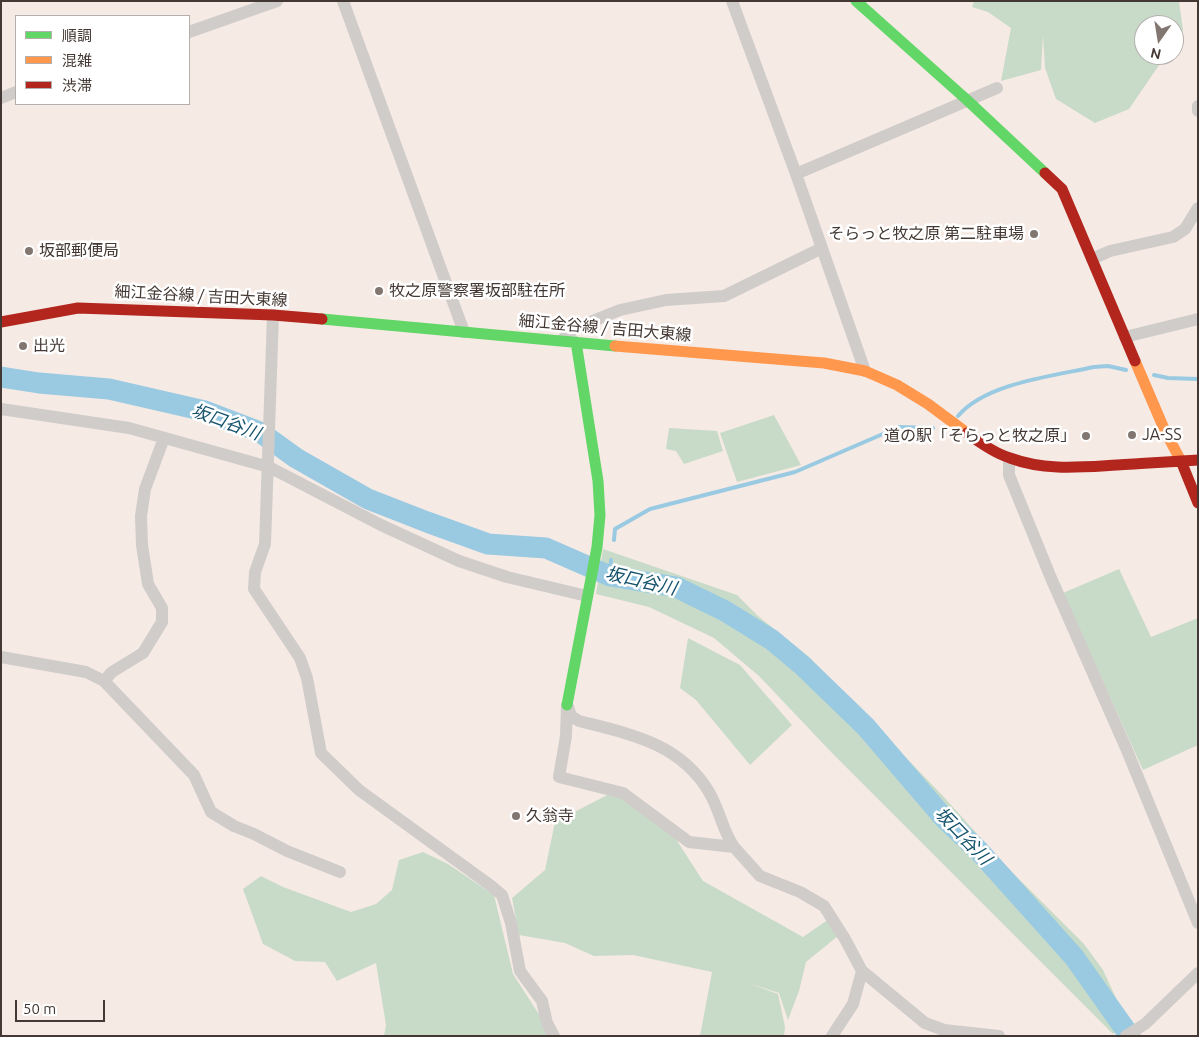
<!DOCTYPE html>
<html>
<head>
<meta charset="utf-8">
<style>
  body { margin:0 }
  #map { position:relative; width:1199px; height:1037px; overflow:hidden; background:#f6eae5; font-family:Ubuntu,"Noto Sans JP",sans-serif }
  canvas { display:block }
  .frame { position:absolute; inset:0; border:2px solid #433833; pointer-events:none }
  .legend { position:absolute; left:15px; top:15px; width:175px; height:90px; box-sizing:border-box; background:#fff; border:1px solid #b4afad; margin:0; padding:6px 9px; list-style:none; font-size:15px; color:#433833 }
  .legend li { display:flex; align-items:center; gap:10px; height:25px }
  .legend b { width:25px; border:1px solid #b4afad }
  .north { position:absolute; left:1134px; top:15px; width:50px; height:50px; box-sizing:border-box; background:#fff; border:1px solid #b4afad; border-radius:50%; rotate:193deg; font-size:14px; font-weight:700; line-height:20px; text-align:center; color:#433833 }
  .north::after { content:''; display:block; margin:auto; width:18px; height:22px; background:#827671; clip-path:polygon(50% 0,100% 100%,50% 72%,0 100%) }
  .scale { position:absolute; left:15px; top:1000px; width:90px; height:22px; box-sizing:border-box; border:2px solid #433833; border-top:0; padding-left:6px; font-size:15px; line-height:18px; white-space:nowrap; color:#433833; -webkit-text-stroke:4px #fff; paint-order:stroke }
</style>
</head>
<body>
<div id="map">
<canvas width="1199" height="1037"></canvas>
<div class="frame"></div>
<ul class="legend">
<li><b style="height:6px;background:#63d668"></b>順調</li>
<li><b style="height:6px;background:#ff974d"></b>混雑</li>
<li><b style="height:6px;background:#b3261e"></b>渋滞</li>
</ul>
<div class="north">N</div>
<div class="scale">50 m</div>
</div>
<script>
const context = document.querySelector('canvas').getContext('2d');
context.lineJoin = 'round';
function fill(path, color) {
  context.fillStyle = color;
  context.fill(path, 'evenodd');
}
function trace(path, color, width, dash) {
  context.strokeStyle = color;
  context.lineWidth = width;
  context.lineCap = dash ? 'butt' : 'round';
  context.setLineDash(dash || []);
  context.stroke(path);
}
function drawText(font, color, halo, rows, align = 'center') {
  context.font = font + ' Ubuntu,"Noto Sans JP",sans-serif';
  context.lineWidth = 5;
  context.setLineDash([]);
  context.textBaseline = 'middle';
  context.strokeStyle = halo;
  context.fillStyle = color;
  for (const [text, x, y, turn = 0] of rows) {
    context.save();
    context.translate(x, y);
    context.rotate((+turn || 0) * Math.PI / 180);
    context.textAlign = isNaN(turn) ? turn : align;
    if (halo) context.strokeText(text, 0, 0);
    context.fillText(text, 0, 0);
    context.restore();
  }
}
fill(new Path2D(`
  M974 1H1179L1183 30 1174 43V25H1144V55H1166L1129 109 1095 123 1056 99 1045 68 1043 36 1041 70 1001 81 1011 28 988 12 972 7Z
  M774 415 801 465 737 482 720 433Z
  M669 428 717 431 723 451 684 464 676 451 666 449Z
  M603 549 737 595 758 616 809 657 942 795 1006 866 1084 944 1103 970 1128 1024 1113 1034 832 753 759 676 714 638 649 607 596 594Z
  M1119 569 1151 637 1198 618V745L1143 770 1063 593Z
  M688 638 740 665 792 725 750 765 696 700 680 688Z
  M615 791 674 836 703 881 803 937 829 919 838 936 806 962 799 991 788 1020 779 993 748 983 778 994 785 1027 784 1036H700L712 972 633 955 594 956 565 943 519 935 512 898 545 870 555 822Z
  M423 852 448 864 494 895 513 974 540 1016 550 1036H384L386 1025 376 963 337 981 325 962 295 961 263 944 243 889 261 876 283 887 351 912 376 904 392 890 399 860Z`), '#c8dbc8');
trace(new Path2D(`
  M1154 375 1168 378 1198 379
  M958 416C986 383 1053 376 1094 367L1108 366 1126 370
  M614 540 615 529 650 509 795 472 899 427 933 428
  M610 576 611 560`), '#99cae2', 4);
trace(new Path2D(`
  M1 377 39 383 109 389 205 411 260 432 296 458 368 499 427 522 488 544 546 548 610 576 676 587 725 611 772 640 803 666 866 727 943 817 979 851 1074 957 1130 1036`), '#99cae2', 21);
trace(new Path2D(`
  M343 1 464 332
  M732 1 796 174 865 371
  M189 32 277 1
  M1 98 16 92
  M1198 106V111
  M796 174 997 88
  M1092 259 1110 251 1173 237 1185 229 1198 208
  M273 315 265 544 255 572 254 589 300 658 307 678 321 753 359 790 490 885 502 895 511 923 520 971 542 1001 547 1023 554 1036
  M1125 337 1198 319
  M562 340 575 328 620 310 666 300 724 296 822 248
  M1 409 129 428 269 467 381 525 459 561 507 577 587 596
  M1009 458V475L1051 578 1126 748 1198 923
  M1 657 86 672 104 681 194 775 211 812 234 826 254 834 287 851 340 872
  M104 681 112 672 143 653 162 622V608L148 584 142 545 141 516 145 489 164 438
  M567 705 566 736 559 777 623 793 689 842 734 847 760 876 800 892 824 906 845 939 862 971 925 1023 944 1030 999 1036
  M568 707 571 716 579 721C630 734 680 743 709 792 720 810 722 830 734 847
  M832 1036 853 1004 862 971
  M1126 1036 1145 1024 1198 973`), '#d0ccca', 12);
trace(new Path2D(`
  M856 1 967 100 1045 173
  M322 319 615 346
  M567 705 597 547 600 515 598 481 576 342`), '#63d668', 11);
trace(new Path2D(`
  M615 346 824 363 865 371 897 385 928 404 967 433
  M1135 361 1165 431 1181 461`), '#ff974d', 11);
trace(new Path2D(`
  M1045 173 1062 189 1135 361
  M1 322 78 308 273 315 322 319
  M967 433C980 443 994 453 1010 458 1045 471 1081 467 1117 465 1144 463 1171 462 1198 460
  M1181 461 1198 503`), '#b3261e', 11);
for (const [x, y, r, color] of [
  [1034,234,5,"#827671"],
  [29,251,5,"#827671"],
  [379,291,5,"#827671"],
  [23,346,5,"#827671"],
  [1132,435,5,"#827671"],
  [1086,436,5,"#827671"],
  [516,816,5,"#827671"]
]) {
  const dot = new Path2D();
  dot.arc(x, y, r, 0, 2 * Math.PI);
  context.fillStyle = color;
  context.fill(dot);
  trace(dot, '#fff', 2);
}
drawText('16px', '#433833', '#fff', [
  ["そらっと牧之原 第二駐車場",1024,234,"right"],
  ["坂部郵便局",39,251],
  ["牧之原警察署坂部駐在所",389,291],
  ["出光",33,346],
  ["JA-SS",1142,435],
  ["道の駅「そらっと牧之原」",1076,436,"right"],
  ["久翁寺",526,816]
], 'left');
drawText('16px', '#433833', '#fff', [
  ["細江金谷線 / 吉田大東線",201,296,3],
  ["細江金谷線 / 吉田大東線",605,328,5]
]);
drawText('italic 18px', '#16546d', '#fff', [
  ["坂口谷川",226,422,20],
  ["坂口谷川",641,581,13],
  ["坂口谷川",963,836,46]
]);
</script>
</body>
</html>
